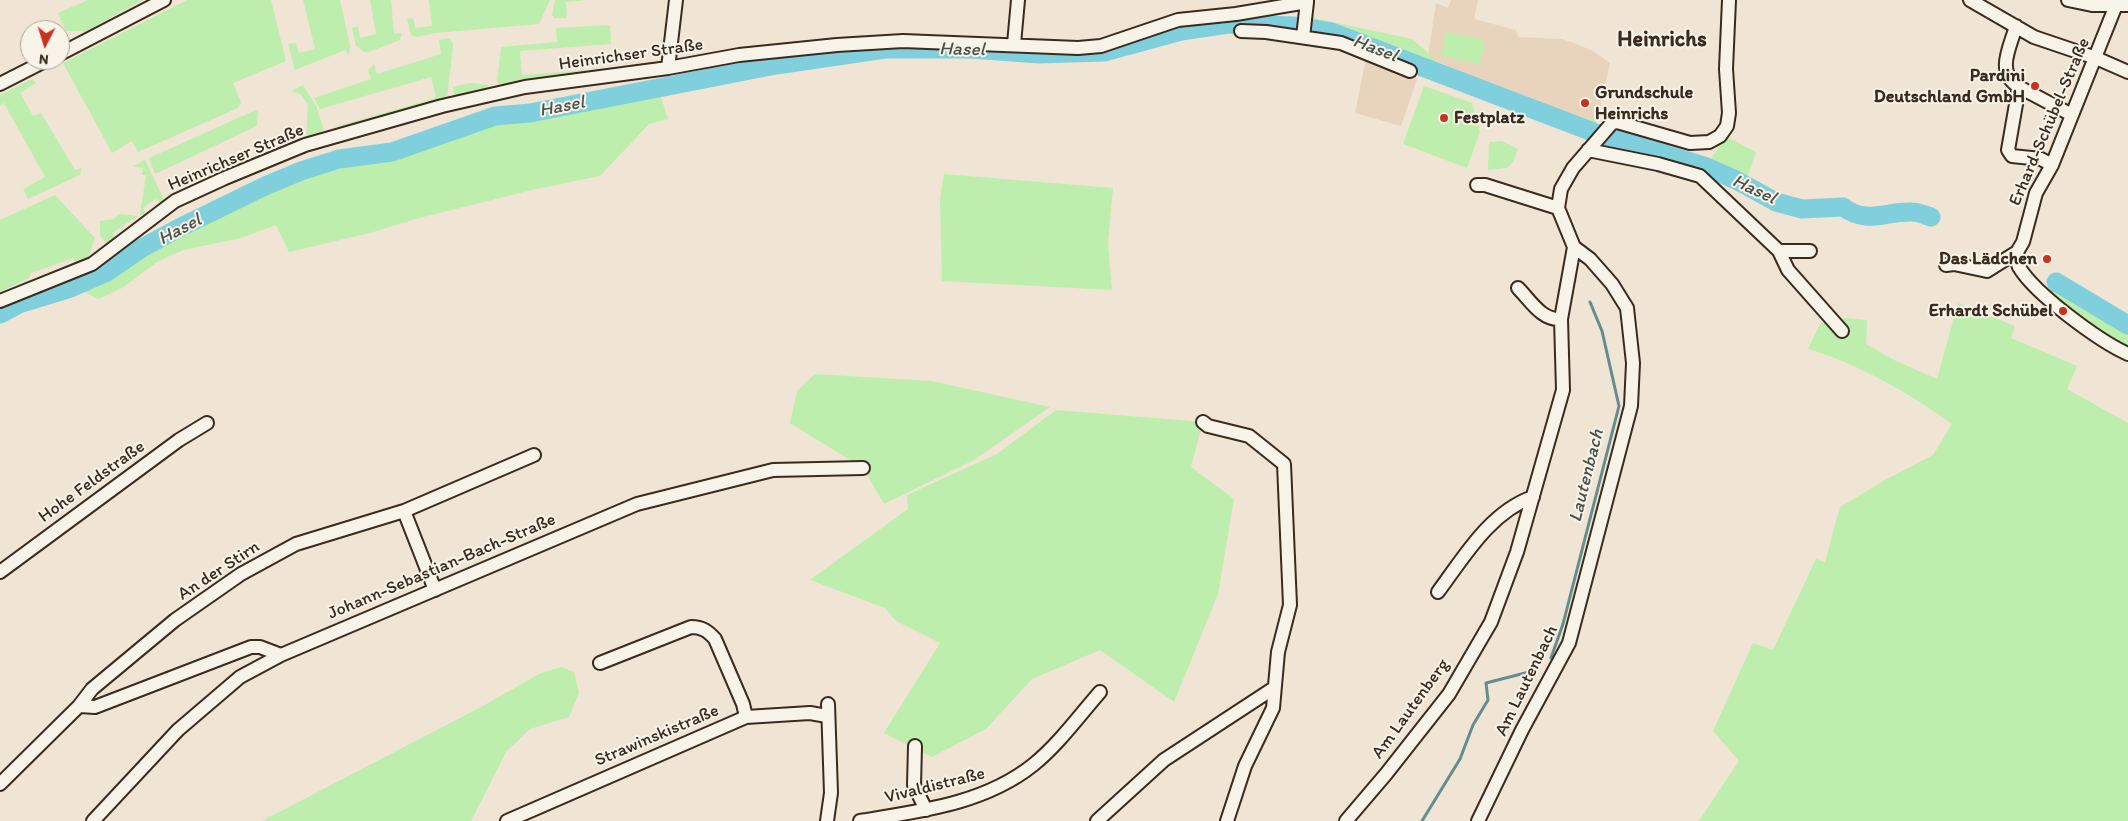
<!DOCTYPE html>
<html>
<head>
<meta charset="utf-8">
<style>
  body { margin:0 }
  #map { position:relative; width:2128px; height:821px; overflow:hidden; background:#f0e4d4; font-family:Itim,sans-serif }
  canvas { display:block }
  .north { position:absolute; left:20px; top:20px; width:50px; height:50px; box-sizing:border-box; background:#f7f3e8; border:1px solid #aca397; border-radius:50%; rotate:185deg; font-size:14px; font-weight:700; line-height:20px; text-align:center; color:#3b2a1e }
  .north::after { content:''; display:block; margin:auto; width:18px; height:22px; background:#c8321e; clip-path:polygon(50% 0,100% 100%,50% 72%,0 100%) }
</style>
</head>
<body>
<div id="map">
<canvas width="2128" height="821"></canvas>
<div class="north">N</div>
</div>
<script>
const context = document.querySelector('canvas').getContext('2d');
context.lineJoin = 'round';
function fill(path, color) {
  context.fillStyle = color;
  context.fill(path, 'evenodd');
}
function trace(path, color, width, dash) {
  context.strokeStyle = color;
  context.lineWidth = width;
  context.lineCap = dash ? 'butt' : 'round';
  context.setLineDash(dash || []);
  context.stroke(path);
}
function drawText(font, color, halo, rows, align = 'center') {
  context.font = font + ' Itim,sans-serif';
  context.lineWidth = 4;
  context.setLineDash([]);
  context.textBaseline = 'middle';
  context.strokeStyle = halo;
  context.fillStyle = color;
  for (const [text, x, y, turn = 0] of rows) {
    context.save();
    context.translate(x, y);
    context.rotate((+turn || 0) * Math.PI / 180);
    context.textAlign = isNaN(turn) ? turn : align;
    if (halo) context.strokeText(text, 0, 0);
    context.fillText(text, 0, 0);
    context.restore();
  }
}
fill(new Path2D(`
  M1451 0H1478L1474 19 1516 30 1518 37 1561 39 1574 43 1593 51 1610 63 1597 121 1532 103 1428 57 1436 3 1448 8Z
  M1366 58 1417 79 1401 126 1355 113Z`), '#e8d3bc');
fill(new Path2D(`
  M88 0H143L86 31H66L58 13Z
  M187 0H271L286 61 233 83 241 102 238 108 138 152 132 141 112 153 63 63Z
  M303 0H340L350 45 349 56 345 50 295 70 288 44 296 43 299 53 315 49Z
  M370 0H391L394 34 402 33 400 40 366 53 356 46 352 28 358 26 360 38 376 34Z
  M429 0H550L539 24 436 33 416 37 411 35 407 19 413 18 415 28 432 26Z
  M555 0H587L566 2 567 18H554L552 15Z
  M1309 17 1412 39 1438 62 1493 87 1532 103 1597 121 1583 138 1389 57 1309 32Z
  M610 25 611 44 520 51 522 75 617 68 503 85 497 83 501 47 557 42 556 28Z
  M1446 32 1485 40 1480 64 1441 56Z
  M447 38 452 41 453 45 447 99 340 132 338 126 436 98 431 77 320 109 314 98 371 79 368 70 374 64 377 74 441 54 439 40Z
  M32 79 36 83 20 93 33 116 41 113 75 170 82 168 80 175 28 199 23 189 45 177 4 103 0 105V95Z
  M470 83 489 85C484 94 463 100 454 96L453 87Z
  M303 85 316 106 324 130 310 135 312 141 306 143 308 104 300 94 291 91Z
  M1424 86 1472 103 1480 132 1467 168 1403 144Z
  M658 88 668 119 649 124 600 176 536 189 419 218 370 233 289 252 276 225 241 238 183 250 157 262 122 288 99 299 86 293 81 283 107 272 142 248 179 228 265 186 301 171 339 159 392 152 495 116 531 113Z
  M256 110 258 112 257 126 155 174 149 158Z
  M1619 129 1708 162 1727 137 1756 152 1746 181 1772 192 1768 204 1708 175 1600 145Z
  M1502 141 1518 149 1513 162 1507 168 1488 170 1489 142Z
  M255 156V164L163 204 155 199 143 208 147 215H140L146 175H142L143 168 133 166 145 160 164 200Z
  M944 174 1113 188 1108 242 1112 290 942 281 940 199Z
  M55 195 95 238 89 256 76 264 74 258 31 273 29 278 0 292V220Z
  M119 214 138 216 112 233 116 239 110 243 105 242 100 235V221L114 219Z
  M2056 275 2128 322V354L2047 295 2049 286Z
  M1958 303 2015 326 2011 338 2077 366 2067 389 2128 423V821H1699L1739 761 1713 731 1753 643 1773 650 1816 559 1825 562 1840 507 1885 480 1933 455 1952 424C1909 393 1859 364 1808 349L1820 324 1844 318 1867 320 1866 344 1894 360 1937 379Z
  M815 374 931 381 1050 407 974 460 884 504 863 468 790 423 797 391Z
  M1056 410 1203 422 1191 467 1234 499 1218 594 1174 702 1100 650 1032 679 986 729 932 757 884 733 940 643 896 621 885 608 810 580 908 509 907 495 997 454Z
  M561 667 574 672 579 693 569 717 530 729 506 752 471 821H262L481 707 541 673Z`), '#bdeead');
trace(new Path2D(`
  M1551 658 1563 624 1619 406 1602 331 1590 302
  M1422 821 1460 759 1473 725 1488 700 1486 683 1529 672`), '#648d91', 3);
trace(new Path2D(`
  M2056 282 2128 325
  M0 314 19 304 68 289 107 272 142 248 179 228 265 186 301 171 339 159 392 152 495 116 530 113 776 65 885 49H971L1039 54 1104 52 1181 31 1228 24 1293 26 1331 32 1593 132 1704 166 1736 180 1776 202 1802 209 1843 207C1867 225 1885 211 1912 212 1918 212 1925 215 1931 217`), '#80cfdd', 19);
const minor = new Path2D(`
  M1970 0 2034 37 2096 58 2128 72
  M2068 0 2092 5H2128
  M2016 26C2010 48 1995 72 2019 87L2008 150 2012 156 2041 159 2052 165
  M1241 31 1266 32 1341 43 1410 71
  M1303 37 1307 2
  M1014 44 1018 0
  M60 54 164 0
  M668 68 676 0
  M0 84 47 60
  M2019 87 2072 115
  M1588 150 1658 164 1700 176 1779 251 1788 270 1842 331
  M1477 185H1485L1558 208
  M1779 251H1810
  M2017 252C2018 256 2017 263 2019 267 2035 294 2099 341 2128 354
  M1946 265 1954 264 1987 271 2017 252 2023 242 2036 193 2052 165 2116 5
  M1518 288C1530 300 1542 321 1561 319
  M0 301 92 264 175 201 225 178 305 145 442 106 525 87 668 68 739 55 837 45 903 41 1078 48 1101 46 1178 20 1236 14 1307 2V0
  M1203 422 1208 426 1249 436 1284 464 1290 605 1278 652 1273 708 1245 766 1227 821
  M404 511 435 590
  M0 572 179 440 207 423
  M1438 592C1464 557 1490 512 1533 497
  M600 663 691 627C702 627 708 631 715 639L743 704 746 717
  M79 706 95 707 251 647H260L281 655
  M915 746 914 785 926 810
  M0 784 79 706 92 689 175 620 241 574 296 544 404 511 534 455
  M93 821 178 730 240 677 281 655 637 504 773 470 863 468
  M507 821 746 717 810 713 827 716
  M827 821 831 793 828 704
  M860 821C920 811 984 804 1033 765 1058 745 1079 716 1100 692
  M1097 821 1164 760 1274 688
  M1346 821 1386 774 1449 694 1491 622 1517 552 1563 390 1561 319 1574 247 1558 208 1561 189 1573 168 1612 123 1617 122 1690 143 1709 142 1720 136 1727 126 1729 113 1726 69 1729 0
  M1478 821 1522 730 1569 643 1631 406 1633 363 1627 308 1612 284 1590 259 1574 247`);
trace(minor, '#3b2a1e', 16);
trace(minor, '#f7f3e8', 12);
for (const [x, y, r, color] of [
  [2035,86,5,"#c8321e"],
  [1585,103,5,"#c8321e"],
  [1444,118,5,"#c8321e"],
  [2047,259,5,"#c8321e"],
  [2063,311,5,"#c8321e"]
]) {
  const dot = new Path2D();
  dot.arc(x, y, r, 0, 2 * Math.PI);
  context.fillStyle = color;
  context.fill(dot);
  trace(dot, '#f7f3e8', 2);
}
drawText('18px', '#3b2a1e', '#f7f3e8', [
  ["Heinrichser Straße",631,55,-8],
  ["Erhard-Schübel-Straße",2050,122,-67],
  ["Heinrichser Straße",236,158,-23],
  ["Hohe Feldstraße",92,482,-36],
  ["Johann-Sebastian-Bach-Straße",442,567,-23],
  ["An der Stirn",219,571,-33],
  ["Am Lautenbach",1527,681,-64],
  ["Am Lautenberg",1411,709,-54],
  ["Strawinskistraße",657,736,-23],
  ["Vivaldistraße",935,786,-14]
]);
drawText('bold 18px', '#3b2a1e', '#f7f3e8', [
  ["Pardini",2025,76],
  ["Deutschland GmbH",2025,97],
  ["Grundschule",1595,93,"left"],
  ["Heinrichs",1595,114,"left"],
  ["Festplatz",1454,118,"left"],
  ["Das Lädchen",2037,259],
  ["Erhardt Schübel",2053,311]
], 'right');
drawText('italic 19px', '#4c534e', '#f7f3e8', [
  ["Hasel",1375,49,21],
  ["Hasel",962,50,1],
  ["Hasel",562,107,-11],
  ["Hasel",1754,190,25],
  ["Hasel",180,230,-28],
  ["Lautenbach",1587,476,-76]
]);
drawText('bold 22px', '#3b2a1e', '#f7f3e8', [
  ["Heinrichs",1662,40]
]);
</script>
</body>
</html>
